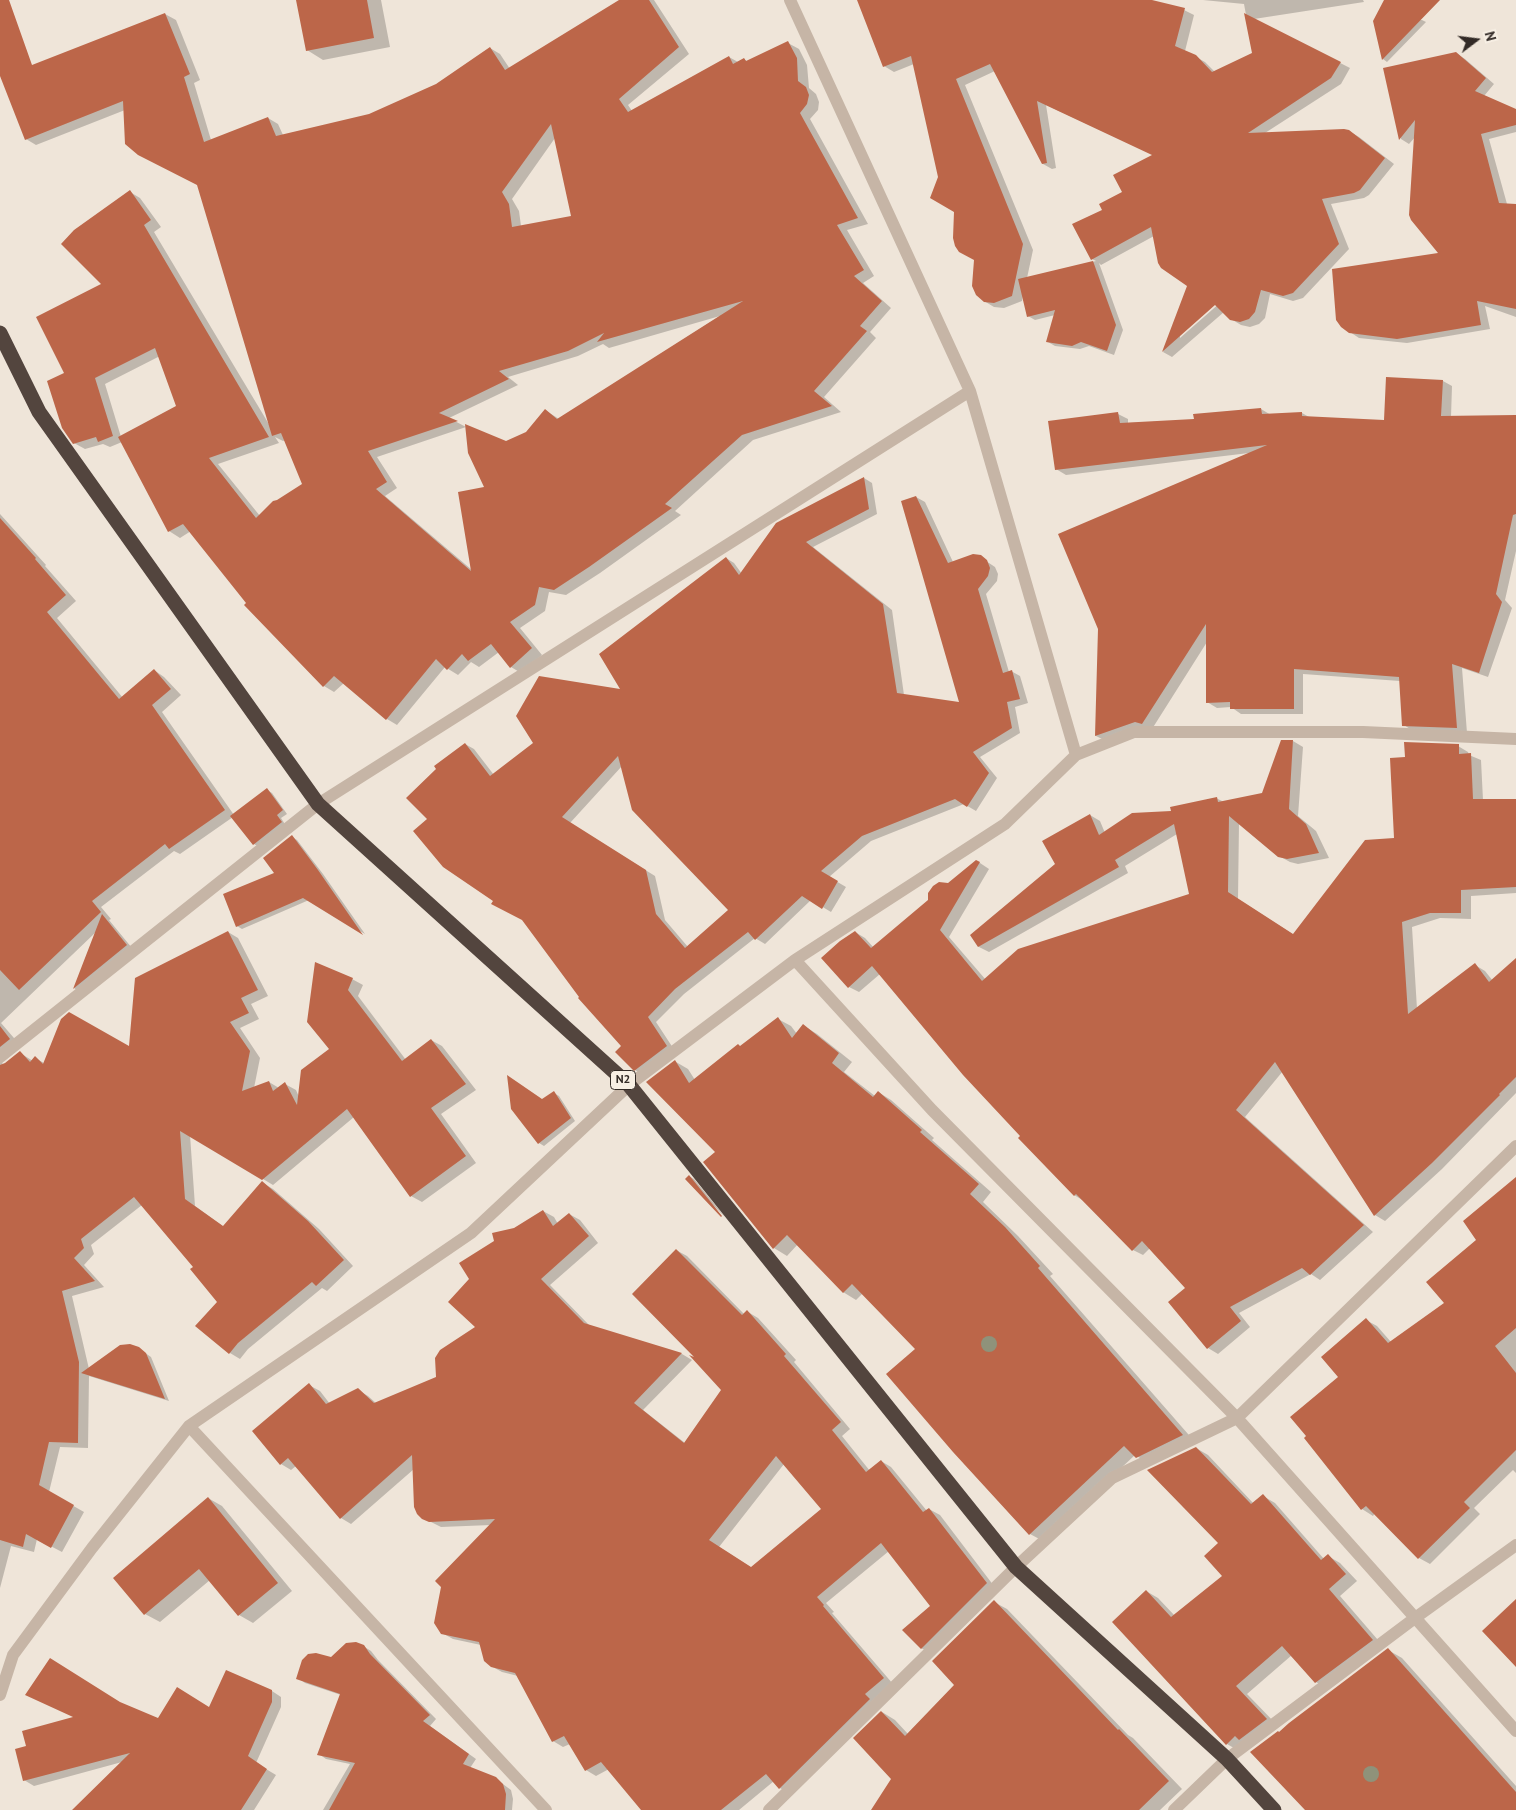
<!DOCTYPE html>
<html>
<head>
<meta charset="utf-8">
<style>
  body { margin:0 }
  #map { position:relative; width:1516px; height:1810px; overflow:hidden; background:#efe5d9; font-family:"PT Sans",sans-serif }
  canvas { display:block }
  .north { position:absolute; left:1451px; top:15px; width:50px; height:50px; -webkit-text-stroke:4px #f7efe4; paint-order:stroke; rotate:75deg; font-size:14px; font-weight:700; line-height:20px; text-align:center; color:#322a26 }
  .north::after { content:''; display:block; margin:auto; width:18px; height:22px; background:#322a26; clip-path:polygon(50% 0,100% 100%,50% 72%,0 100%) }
</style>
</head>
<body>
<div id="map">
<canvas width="1516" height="1810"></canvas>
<div class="north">N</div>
</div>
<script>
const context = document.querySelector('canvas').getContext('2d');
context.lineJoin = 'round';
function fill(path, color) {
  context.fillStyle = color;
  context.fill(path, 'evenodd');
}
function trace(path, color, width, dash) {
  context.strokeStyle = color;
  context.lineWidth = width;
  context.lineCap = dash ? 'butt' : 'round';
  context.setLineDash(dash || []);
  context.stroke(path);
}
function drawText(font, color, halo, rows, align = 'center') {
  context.font = font + ' "PT Sans",sans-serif';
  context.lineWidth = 4.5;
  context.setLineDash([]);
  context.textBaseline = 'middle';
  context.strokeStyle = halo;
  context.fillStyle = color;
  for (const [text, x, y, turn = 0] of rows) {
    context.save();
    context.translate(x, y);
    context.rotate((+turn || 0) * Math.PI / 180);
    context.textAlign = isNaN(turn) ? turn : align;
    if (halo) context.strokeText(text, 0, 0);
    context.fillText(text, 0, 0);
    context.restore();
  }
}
fill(new Path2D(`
  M298 0H381L390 47 323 60 307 50Z
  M620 0H654L689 54 628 105 632 111 729 57 738 62 744 59 748 62 788 43 799 49 807 65 809 88 816 94 819 102 818 110 810 119 868 224 847 230 874 276 863 283 891 308 870 332 876 338 824 397 841 412 753 440 675 511 681 515 600 573 566 595 549 592 545 611 520 628 542 655 521 673 511 667 499 652 479 667 471 662 458 675 445 667 397 725 387 719 344 683 334 692 324 686 248 603 191 531 180 538 169 531 122 442 110 447 103 444 85 449 74 443 66 374 103 285 130 192 140 198 161 227 154 232 270 426 198 185 125 110 36 145 26 139 165 14 176 20 200 80 194 83 211 140 268 118 278 124 283 135 369 115 437 85 490 48 500 54 510 69ZM555 138 573 217 521 226 519 211 512 199ZM720 316 559 419 545 410 527 433 506 442 486 488 472 570 385 496 397 488 377 457 466 427 449 418 518 385 508 377 578 356 603 344 609 348ZM160 356 178 407 121 437 105 384ZM275 437 283 441 286 440 304 484 277 501 260 516 218 464 279 443Z
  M858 0H1147L1184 10 1194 15 1185 51 1205 62 1215 72 1253 53 1244 4 1203 0H1363L1364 2 1254 19 1350 68 1341 84 1265 133 1349 131 1359 137 1394 164 1369 195 1364 198 1331 204 1349 249 1303 298 1293 301 1270 294 1265 318 1259 324 1250 327 1241 325 1231 319 1224 312 1172 357 1163 352 1189 285 1154 236 1101 265 1099 263 1123 330 1114 355 1089 346 1080 349 1055 346 1048 342 1055 315 1035 320 1028 316 1023 295 1022 301 1004 308 994 307 984 301 975 260 956 211 939 177 914 64 894 72 884 66ZM995 71 1043 164 1052 169 1056 168 1046 105 1154 155 1124 193 1104 210 1092 259 1096 261 1027 278 1033 250 965 85ZM1219 300 1221 302 1180 338V335Z
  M1422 20 1426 22 1387 62 1383 59 1374 21Z
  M1456 53 1465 59 1494 84 1484 96 1516 110V132L1489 139 1507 204 1516 205V317L1485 306 1490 329 1407 343 1359 338 1350 332 1440 254 1416 136 1409 144 1401 139 1385 69Z
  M1443 381 1452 386 1451 417H1516V551L1505 600 1512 608 1488 677 1462 668 1467 733 1413 731 1404 725 1400 681 1303 674V714H1241L1231 707 1217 708 1207 702V642L1152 729 1106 741 1096 736 1099 629 1249 453 1066 475 1056 469 1118 414 1128 419V423L1195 420 1261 409 1271 415 1302 413 1309 417 1386 421Z
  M864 478 872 483 877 514 813 547 892 610 904 695 961 703 916 497 925 502 953 562 980 557 995 567 998 574 997 581 986 594 1009 672 1011 671 1020 676 1028 703 1015 707 1020 733 980 757 997 778 976 811 964 804 871 841 829 877 846 887 831 912 811 900 765 944 755 938 684 994 656 1022 675 1051 643 1075 635 1070 623 1046 581 997 524 920 494 900 429 819 465 744 474 749 494 775 623 690 726 558 734 563 742 574ZM622 766 730 910 688 947 665 920 655 876 570 823Z
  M0 514 46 565 45 566 76 601 57 618 123 698 154 670 164 677 181 695 162 712 234 815 267 790 272 793 287 814 281 818 286 826 259 847 254 844 233 817 180 854 174 851 101 907 111 919 109 920 132 948 78 991 74 988 96 932 1 1023 20 1045 3 1060 2 1066 20 1053 33 1061 35 1058 44 1063 130 1048 228 932 238 938 268 996 251 1004 259 1019 240 1028 260 1058 254 1088 269 1082 279 1088 285 1084 296 1090 299 1097 331 1049 309 1021 352 979 363 985 358 996 406 1060 431 1040 442 1046 476 1090 441 1114 476 1163 422 1202 411 1196 354 1117 273 1185 190 1135 195 1206 224 1227 263 1183 273 1189 319 1229 353 1266 327 1291 322 1288 248 1349 240 1359 230 1353 219 1302 195 1267 142 1205 91 1245 94 1254 84 1265 104 1287 72 1296 89 1369 138 1348 151 1357 169 1401 89 1376 88 1448 60 1447 49 1492 84 1512 62 1552 37 1539 34 1552 11 1546 0 1588Z
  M1293 741 1303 747 1298 816 1316 831 1329 858 1298 864 1290 862 1279 856 1239 823 1238 899 1294 935 1395 839 1406 758 1458 746 1468 752 1469 755 1481 760 1483 800H1516V893L1471 896V919L1440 918 1412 927 1417 1009 1475 965 1485 971 1493 981 1516 960V1093L1442 1169 1385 1221 1375 1215 1283 1071 1245 1117 1373 1232 1320 1280 1311 1274 1239 1313 1250 1327 1218 1354 1208 1348 1170 1303 1187 1289 1150 1248 1143 1255 1133 1250 1084 1201 1074 1195 880 974 859 992 849 987 855 932 865 938 874 948 977 861 989 869 949 937 986 980 1190 895 1177 834 1125 866 1128 873 989 952 979 947 972 935 1057 864 1090 815 1100 821 1105 833 1216 798 1224 802 1263 794Z
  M292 837 297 840 323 874 365 934 309 900 242 929 237 926 276 873Z
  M778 1019 791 1026 797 1034 804 1026 817 1034 852 1062 844 1072 875 1096 878 1092 891 1100 934 1138 932 1140 991 1192 983 1202 1018 1236 1053 1274 1050 1276 1195 1442 1150 1464 1135 1455 1043 1541 1030 1534 917 1349 863 1293 856 1300 843 1292 798 1244 787 1256 774 1248 705 1163 717 1152 676 1062 688 1069 695 1080Z
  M554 1093 559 1096 575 1121 544 1146 539 1143 512 1109 543 1100Z
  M689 1176 694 1179 725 1217 687 1179Z
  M1516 1178V1473L1513 1470 1474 1508 1480 1514 1430 1564 1419 1558 1375 1513 1373 1516 1362 1509 1339 1377 1366 1320 1377 1326 1391 1342 1445 1303 1478 1240Z
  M543 1211 554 1217 558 1224 569 1214 580 1220 598 1243 550 1285 590 1326 682 1354 692 1360 643 1410 685 1443 723 1390 698 1359 676 1250 687 1256 745 1315 748 1312 758 1318 796 1360 794 1362 850 1429 842 1436 870 1471 881 1461 891 1467 927 1511 929 1509 940 1515 997 1590 932 1654 921 1648 932 1606 889 1551 826 1603 834 1612 832 1613 893 1684 790 1794 780 1788 774 1781 739 1810H642L609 1769 596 1776 586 1770 570 1744 563 1747 553 1741 518 1676 502 1672 491 1666 481 1645 453 1639 442 1633 491 1525 441 1527 423 1518 414 1469 351 1524 341 1518 296 1466 291 1470 281 1464 309 1385 320 1391 330 1404 358 1390 368 1396 377 1404 437 1378 477 1327 514 1229ZM784 1464 823 1509 752 1568 719 1547Z
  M1196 1448 1208 1455 1254 1504 1263 1496 1275 1503 1324 1559 1328 1556 1340 1563 1357 1581 1340 1596 1384 1647 1328 1689 1316 1682 1292 1655 1247 1694 1278 1726 1239 1751 1227 1744 1114 1622 1146 1591 1158 1598 1175 1616 1224 1577 1220 1543Z
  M208 1498 222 1506 292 1591 253 1623 239 1615 210 1580 160 1622 145 1614Z
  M994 1602 1007 1609 1128 1735 1133 1738 1182 1789 1160 1810H872L893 1779 882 1712 895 1720 908 1734 956 1685Z
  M363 1646 371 1651 378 1660 436 1719 430 1726 476 1759 470 1768 496 1779 511 1790 513 1799 512 1810H323L350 1764 326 1759 319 1754 341 1695 305 1683 298 1678 332 1658Z
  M1388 1650 1402 1658 1516 1786V1810H1307L1280 1733Z
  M272 1691 281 1697V1707L256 1763 276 1775 254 1810H74L122 1762 34 1786 24 1780 27 1747 122 1704 159 1720 210 1708Z`), '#0003');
fill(new Path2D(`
  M0 0H9L32 65 165 13 190 74 184 77 204 142 268 117 276 136 369 114 436 84 490 47 505 70 619 0H649L679 47 619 99 628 112 729 56 733 64 744 58 746 61 788 41 797 58 798 81 806 87 809 95 807 104 800 113 858 218 837 225 864 270 854 276 882 301 860 326 867 331 814 391 832 406 742 435 665 504 672 508 589 567 554 590 539 587 535 605 510 622 532 648 510 668 491 644 468 661 462 654 447 670 436 659 386 720 334 676 323 687 244 605 246 603 183 524 168 532 118 437 176 406 155 348 95 378 113 436 98 442 96 437 73 444 62 428 47 381 64 373 36 317 101 284 61 244 74 230 130 190 151 220 144 225 269 437 209 458 256 518 273 501 277 500 302 484 281 433 272 436 197 185 138 155 125 144 123 101 25 140 0 76ZM551 124 571 216 512 227 509 204 502 192ZM743 301 557 419 545 409 526 432 506 441 465 424 468 453 484 487 458 492 471 571 376 489 387 482 368 451 458 421 439 413 509 379 499 371 568 351 604 333 597 342Z
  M296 0H367L374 38 306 51Z
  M857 0H1152L1185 8 1175 46 1196 55 1212 72 1252 53 1244 13 1341 62 1331 78 1248 133 1344 129 1349 130 1385 158 1360 190 1354 193 1322 199 1339 244 1293 293 1283 296 1261 290 1255 312 1249 319 1240 322 1230 320 1215 305 1162 352 1187 286 1161 268 1158 263 1151 227 1091 260 1072 224 1102 210 1099 204 1122 192 1113 175 1152 155 1037 101 1047 163 1042 164 990 64 956 79 1023 244 1012 296 994 303 984 302 976 295 972 286 974 260 959 252 955 246 953 238 954 212 930 198 938 177 911 56 883 67Z
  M1384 0H1440L1382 60 1373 21Z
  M1456 52 1486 78 1475 91 1516 109V125L1481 134 1499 203 1516 204V309L1477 301 1481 325 1397 339 1349 333 1341 327 1336 320 1332 269 1438 253 1411 220 1409 215 1415 120 1399 140 1383 68Z
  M1093 261 1116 325 1107 351 1081 342 1072 346 1046 342 1055 310 1027 317 1018 279Z
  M1386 377 1443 380 1441 416 1516 415V514L1513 515 1496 594 1502 602 1479 673 1452 664 1457 728 1402 726 1399 677 1294 669V709H1230V702L1206 703V624L1142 724 1135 722 1095 736 1098 629 1058 534 1267 445 1055 470 1048 421 1118 412 1120 423 1194 419 1193 414 1261 408 1262 414 1302 412V416L1384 420Z
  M864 477 869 509 806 542 883 604 897 693 959 702 901 501 916 496 948 563 973 554 981 555 987 560 990 568 988 576 978 589 1003 673 1012 670 1020 699 1007 702 1012 728 973 752 989 773 967 807 955 799 862 836 821 871 838 881 822 909 802 896 755 940 748 932 675 989 648 1017 667 1046 634 1071 615 1052 621 1046 578 998 579 997 522 920 491 904 493 901 443 867 413 831 427 819 406 798 436 769 434 766 465 743 490 776 533 743 516 716 539 676 620 689 599 654 726 557 739 575 776 523ZM618 756 632 810 728 910 685 948 656 914 646 870 562 817Z
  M0 518 36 558 35 559 66 595 47 612 119 699 154 669 171 689 152 705 225 810 169 849 165 844 92 901 101 912 19 990 0 970Z
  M1281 740H1293L1289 809 1306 824 1319 853 1287 859 1278 857 1229 816 1228 892 1293 934 1365 840 1394 838 1390 758 1405 757 1404 742 1459 744V754L1471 753 1473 799H1516V887L1461 890V913H1430L1402 922 1408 1014 1475 963 1489 982 1516 958V1077L1499 1094 1500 1095 1432 1163 1374 1216 1275 1062 1236 1110 1364 1225 1310 1275 1302 1268 1230 1307 1241 1321 1207 1349 1168 1302 1185 1288 1142 1241 1132 1251 1076 1194 1074 1196 1018 1138 1020 1136 963 1075 872 966 848 988 821 958 840 941 855 931 871 948 928 900V893L933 886 939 882 948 883 976 860 980 862 940 930 982 981 1018 949 1189 894 1174 824 1115 860 1119 867 978 947 970 935 1055 864 1042 841 1090 814 1099 835 1132 813 1171 811 1170 807 1217 797 1218 802 1262 793Z
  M267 788 283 810 277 815 282 822 253 845 230 816Z
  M292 835 318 870 363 935 303 898 236 927 223 894 274 873 263 858Z
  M102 914 127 945 73 989Z
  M228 931 258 990 241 998 249 1013 230 1022 250 1051 242 1091 269 1081 273 1091 285 1082 297 1105 301 1070 329 1049 307 1022 315 962 353 978 348 990 402 1061 431 1039 466 1084 431 1108 466 1156 410 1197 347 1109 262 1180 180 1131 185 1199 223 1226 262 1181 308 1221 344 1260 316 1286 312 1282 238 1343 229 1354 195 1326 217 1302 190 1269 193 1267 134 1197 81 1239 84 1248 74 1258 95 1281 62 1291 79 1362 78 1443 49 1442 39 1485 74 1505 51 1548 26 1534 23 1547 0 1540V1065L5 1063 20 1051 30 1062 35 1056 43 1064 61 1019 69 1012 129 1046 135 978Z
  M778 1017 792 1038 803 1024 839 1053 832 1063 873 1097 878 1091 922 1130 920 1132 979 1184 970 1194 1005 1227 1040 1266 1038 1268 1183 1435 1136 1458 1124 1446 1029 1535 953 1452 886 1374 915 1349 852 1284 843 1293 787 1235 773 1249 703 1162 715 1152 646 1082 675 1060 689 1083 738 1044 740 1046Z
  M0 1026 10 1039 0 1047Z
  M507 1075 542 1099 554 1091 571 1118 538 1144 511 1109Z
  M689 1175 722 1216 721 1217 685 1179Z
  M1516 1177V1328L1495 1346 1516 1373V1450L1464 1502 1470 1508 1418 1559 1366 1506 1361 1510 1304 1438 1306 1436 1290 1417 1338 1377 1321 1357 1366 1318 1388 1343 1444 1303 1426 1282 1476 1240 1463 1221Z
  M543 1210 553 1226 569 1213 589 1236 541 1279 584 1323 682 1353 634 1403 684 1443 721 1390 689 1355 694 1357 632 1294 676 1249 742 1315 747 1310 786 1354 784 1356 841 1422 832 1430 866 1472 881 1460 923 1512 929 1508 987 1583 921 1649 902 1630 930 1606 881 1543 817 1597 824 1605 823 1606 884 1678 865 1694 870 1699 779 1789 766 1774 721 1810H641L601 1762 585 1771 564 1736 552 1742 515 1673 491 1667 484 1661 479 1642 441 1634 434 1623 441 1587 435 1581 495 1519 429 1522 422 1519 417 1514 414 1507 412 1455 340 1519 288 1458 280 1465 252 1431 309 1383 326 1404 358 1388 374 1403 436 1377 435 1358 440 1350 475 1327 448 1302 469 1279 459 1263 494 1241 492 1233 514 1228ZM776 1456 821 1509 751 1567 709 1540Z
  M130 1344 139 1347 146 1353 165 1399 81 1373 120 1345Z
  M1196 1447 1251 1504 1263 1494 1321 1560 1328 1554 1346 1574 1329 1589 1373 1640 1315 1683 1282 1646 1236 1686 1267 1719 1239 1740 1235 1736 1226 1745 1112 1622 1146 1590 1171 1617 1222 1576 1204 1556 1218 1543 1147 1470Z
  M208 1497 278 1583 238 1616 199 1569 144 1615 113 1578Z
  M1516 1599V1667L1482 1631Z
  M994 1600 1118 1730 1119 1729 1169 1781 1139 1810H871L891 1779 853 1738 881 1711 905 1736 954 1685 932 1661Z
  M356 1642 364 1645 370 1654 430 1715 423 1721 469 1754 463 1764 496 1777 503 1784 506 1794 505 1810H329L355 1763 317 1755 340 1694 296 1679 302 1660 308 1654 316 1653 331 1657 346 1643Z
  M1388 1648 1516 1792V1810H1305L1250 1752 1278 1731 1279 1732 1289 1723Z
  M50 1658 120 1702 158 1718 177 1687 209 1707 226 1670 272 1690V1702L248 1756 267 1769 241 1810H72L130 1753 23 1781 15 1749 26 1746 22 1731 73 1717 25 1695Z`), '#bc6649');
trace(new Path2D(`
  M790 0 970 391 1076 755
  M795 960 932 1110 1237 1418 1516 1731
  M0 1057 318 804 970 391
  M189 1426 546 1810
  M0 1695 13 1655 92 1548 189 1426 471 1233 629 1085 795 960 1005 824 1076 755 1134 732H1363L1516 739
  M769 1810 1016 1567 1112 1478 1237 1418 1516 1146
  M1174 1810 1227 1759 1415 1618 1516 1545`), '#c6b5a6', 12);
trace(new Path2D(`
  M0 333 39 412 318 804 629 1085 1016 1567 1227 1759 1274 1810`), '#53453e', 15);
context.fillStyle = '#8f927a';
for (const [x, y] of [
  [989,1344],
  [1371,1774]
]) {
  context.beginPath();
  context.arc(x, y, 8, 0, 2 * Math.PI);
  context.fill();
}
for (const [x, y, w] of [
  [623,1080,25]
]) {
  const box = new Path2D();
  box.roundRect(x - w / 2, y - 9.5, w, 19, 4);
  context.fillStyle = '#f7efe4';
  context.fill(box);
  trace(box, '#322a26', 1);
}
drawText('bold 12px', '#322a26', null, [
  ["N2",623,1080]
]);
</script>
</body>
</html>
